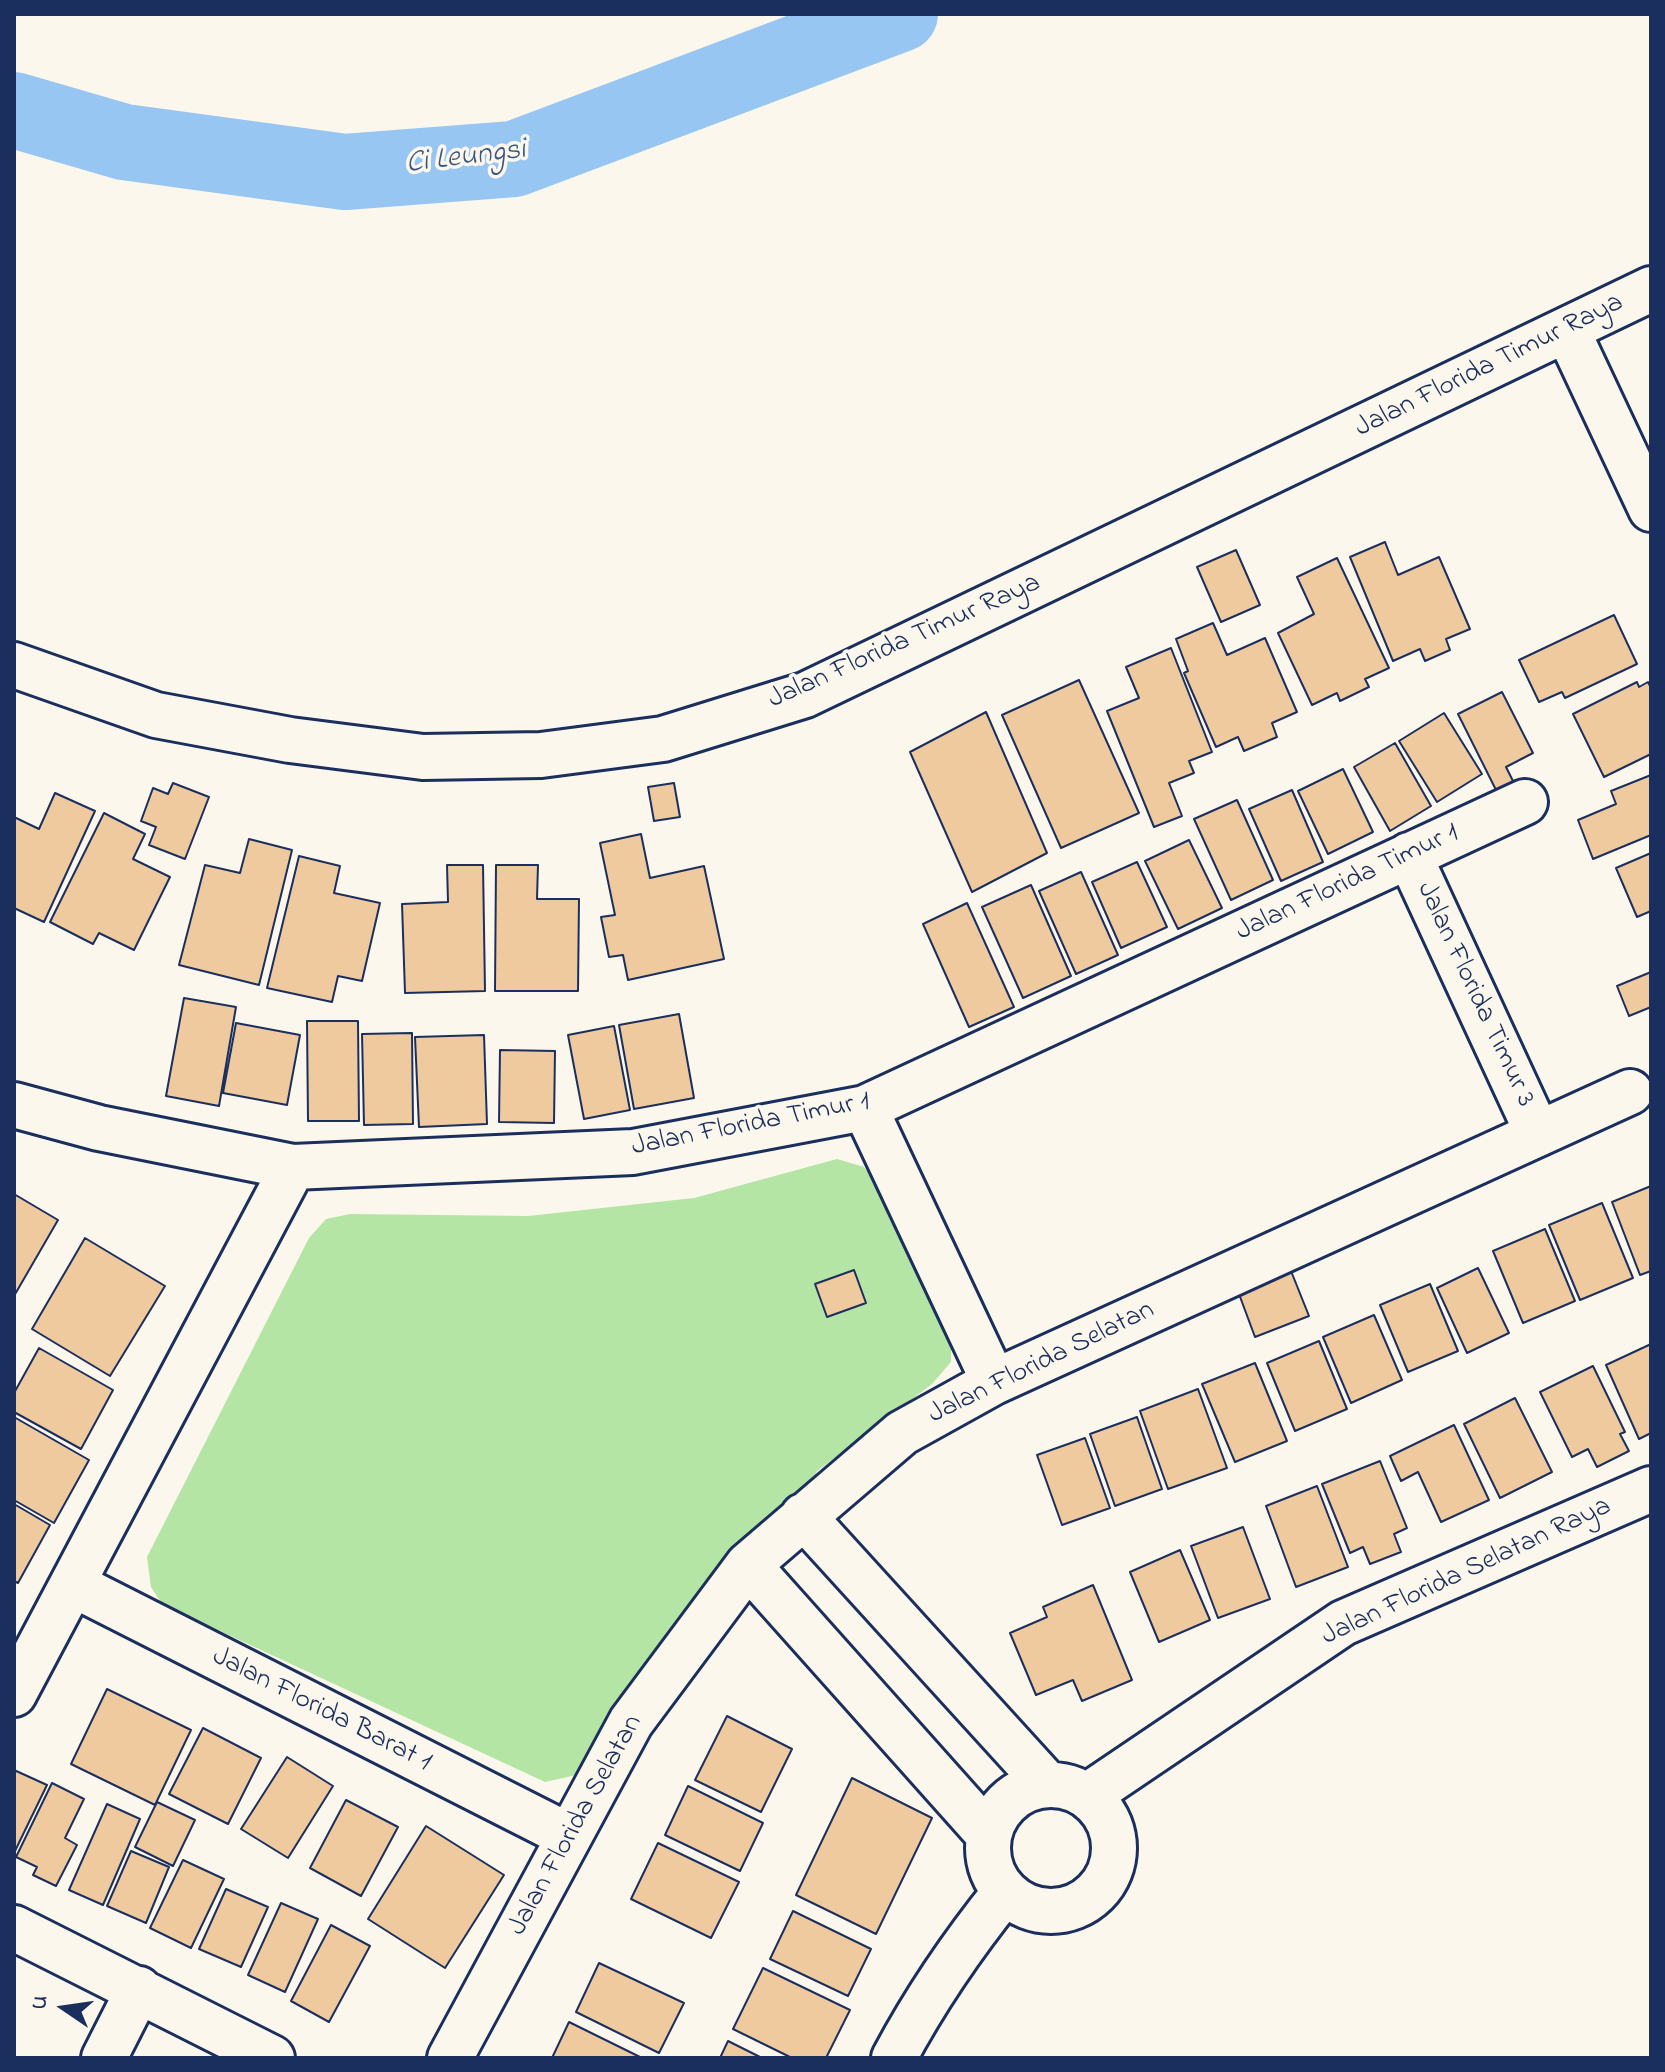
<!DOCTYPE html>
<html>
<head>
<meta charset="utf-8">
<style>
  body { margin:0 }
  #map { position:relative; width:1665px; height:2072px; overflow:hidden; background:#fbf7ec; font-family:"Indie Flower",sans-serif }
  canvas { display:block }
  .frame { position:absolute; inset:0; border:16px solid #1b2f5e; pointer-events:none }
  .north { position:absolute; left:24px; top:1968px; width:80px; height:80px; -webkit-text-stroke:6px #fbf7ec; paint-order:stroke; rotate:283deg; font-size:22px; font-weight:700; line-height:32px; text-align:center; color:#1b2f5e }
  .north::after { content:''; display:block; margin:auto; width:28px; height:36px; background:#1b2f5e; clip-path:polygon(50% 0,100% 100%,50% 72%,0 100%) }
</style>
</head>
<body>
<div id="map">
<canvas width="1665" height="2072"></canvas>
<div class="frame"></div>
<div class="north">U</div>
</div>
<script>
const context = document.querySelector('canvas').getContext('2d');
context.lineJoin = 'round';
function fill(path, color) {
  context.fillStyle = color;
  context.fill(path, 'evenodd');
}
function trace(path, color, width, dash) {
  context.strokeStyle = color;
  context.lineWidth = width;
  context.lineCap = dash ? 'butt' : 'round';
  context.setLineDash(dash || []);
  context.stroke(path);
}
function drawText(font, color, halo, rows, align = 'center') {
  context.font = font + ' "Indie Flower",sans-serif';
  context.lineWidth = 7;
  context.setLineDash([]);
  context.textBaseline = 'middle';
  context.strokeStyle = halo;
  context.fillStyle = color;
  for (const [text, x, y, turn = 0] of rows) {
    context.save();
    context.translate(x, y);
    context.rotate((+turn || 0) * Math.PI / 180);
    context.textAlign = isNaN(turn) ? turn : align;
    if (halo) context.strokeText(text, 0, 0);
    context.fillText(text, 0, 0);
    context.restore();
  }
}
fill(new Path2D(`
  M837 1159 864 1167 881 1190 951 1334V1362L932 1384 817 1471 768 1564 593 1762 576 1775 545 1782 162 1604 151 1587 147 1557 309 1238 326 1219 350 1214 528 1216 694 1198Z`), '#b5e5a5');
trace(new Path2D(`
  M14 110 124 142 345 172 514 159 900 14`), '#97c6f2', 76);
const building = new Path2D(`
  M1385 542 1398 575 1439 557 1470 629 1446 639 1450 650 1425 661 1420 649 1393 661 1350 557Z
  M1236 550 1260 605 1221 622 1197 567Z
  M1337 558 1389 668 1365 679 1369 687 1340 701 1337 693 1312 705 1278 633 1314 614 1297 577Z
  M1614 615 1637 664 1565 698 1562 692 1539 702 1519 660Z
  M1213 623 1227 655 1265 638 1297 712 1272 723 1277 737 1244 751 1238 737 1216 747 1184 673 1188 671 1176 639Z
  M1171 648 1212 752 1189 761 1194 773 1169 783 1182 816 1154 827 1107 711 1139 698 1126 667Z
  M1079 680 1139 813 1061 848 1002 715Z
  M1637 682 1639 687 1648 682 1651 688V754L1604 777 1573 714Z
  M1502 692 1533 753 1506 767 1516 787 1499 796 1458 714Z
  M986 712 1047 853 972 892 910 752Z
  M1444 713 1482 774 1437 802 1399 741Z
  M1395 743 1431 806 1390 831 1354 767Z
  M1343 769 1373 832 1328 854 1298 791Z
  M1651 775V835L1593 859 1578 820 1616 804 1611 791Z
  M173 783 209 797 185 859 149 845 156 827 141 821 153 788 168 794Z
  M674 783 680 817 654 821 648 787Z
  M1292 790 1323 862 1281 881 1249 809Z
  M55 793 95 811 44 922 14 908V817L39 829Z
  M1237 800 1273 880 1231 900 1194 819Z
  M104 813 145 834 133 859 170 877 134 950 99 933 93 944 50 922Z
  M641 834 650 878 704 866 724 959 628 980 623 955 609 957 601 917 615 915 600 843Z
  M249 839 292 850 259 985 179 965 205 865 240 873Z
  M1189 840 1222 908 1178 929 1145 861Z
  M1651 853V911L1637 917 1616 868Z
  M299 856 340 866 334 893 380 903 362 981 338 976 332 1002 267 988Z
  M1137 862 1167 927 1121 948 1092 882Z
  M447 865H483L485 991 405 993 402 904 448 902Z
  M496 865H538L537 899H579L578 991H495Z
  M1081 872 1118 955 1076 974 1039 891Z
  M1031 885 1071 976 1023 998 982 907Z
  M967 903 1014 1007 969 1027 923 924Z
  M1651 972V1007L1629 1016 1617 986Z
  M184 998 236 1007 219 1106 166 1096Z
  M679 1014 694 1098 634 1109 619 1025Z
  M307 1021H358L359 1121H308Z
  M236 1023 300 1035 287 1105 223 1093Z
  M614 1026 630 1110 584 1119 568 1035Z
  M412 1033 413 1124 364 1125 362 1034Z
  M484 1035 487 1124 419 1127 415 1037Z
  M500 1050 555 1051 554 1123 499 1122Z
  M1651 1186V1271L1640 1275 1612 1202Z
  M14 1194 58 1220 14 1296Z
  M1602 1203 1633 1278 1580 1300 1549 1225Z
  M1545 1229 1575 1301 1523 1323 1493 1251Z
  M85 1238 165 1286 110 1376 32 1329Z
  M1289 1266 1309 1316 1255 1337 1236 1286Z
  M1478 1268 1509 1333 1467 1353 1437 1288Z
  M854 1270 866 1303 827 1317 815 1284Z
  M1430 1284 1458 1351 1408 1372 1380 1305Z
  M1374 1315 1402 1380 1351 1403 1323 1337Z
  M1319 1341 1347 1409 1295 1431 1267 1363Z
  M1651 1344V1433L1639 1439 1606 1365Z
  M39 1348 113 1390 81 1449 14 1412V1393Z
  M1255 1363 1287 1441 1235 1462 1202 1384Z
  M1593 1366 1625 1432 1620 1434 1629 1451 1597 1467 1588 1449 1572 1457 1540 1392Z
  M1198 1389 1227 1468 1168 1489 1140 1411Z
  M1515 1398 1552 1472 1500 1498 1464 1424Z
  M14 1417 89 1460 54 1523 14 1500Z
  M1137 1417 1162 1489 1115 1506 1090 1434Z
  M1454 1425 1489 1500 1441 1522 1418 1472 1401 1481 1390 1456Z
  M1085 1438 1110 1508 1062 1525 1037 1455Z
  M1380 1461 1407 1528 1394 1534 1401 1552 1370 1564 1363 1547 1350 1553 1322 1484Z
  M1317 1486 1348 1567 1296 1587 1266 1506Z
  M14 1504 50 1525 18 1583 14 1581Z
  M1243 1527 1270 1599 1218 1618 1191 1546Z
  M1180 1550 1210 1620 1159 1642 1130 1572Z
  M1093 1585 1132 1680 1082 1701 1073 1680 1036 1695 1010 1633 1047 1617 1043 1607Z
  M107 1689 191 1730 155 1805 71 1764Z
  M727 1716 792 1749 761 1812 695 1780Z
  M203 1728 261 1758 228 1824 169 1794Z
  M287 1757 333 1786 288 1858 241 1829Z
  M14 1770 47 1785 14 1853Z
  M852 1778 932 1818 876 1934 796 1895Z
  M52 1783 84 1799 65 1838 77 1845 56 1886 33 1875 37 1867 16 1857Z
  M688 1786 763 1823 740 1871 665 1835Z
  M346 1800 398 1827 361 1896 310 1868Z
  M157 1802 195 1820 173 1866 135 1847Z
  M107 1804 140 1819 103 1905 69 1890Z
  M426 1826 504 1875 445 1968 368 1919Z
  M658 1843 739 1882 711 1938 631 1899Z
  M131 1851 169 1867 146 1923 107 1906Z
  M183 1860 224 1879 191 1948 150 1928Z
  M226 1889 268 1907 241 1967 199 1949Z
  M281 1903 318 1919 285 1992 248 1975Z
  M793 1911 871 1949 848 1996 770 1959Z
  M331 1925 370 1946 329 2022 291 2001Z
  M599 1963 684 2003 659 2053 576 2012Z
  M763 1968 850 2010 826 2058H792L733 2029Z
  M569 2022 642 2058H552Z
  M728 2041 762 2058H720Z`);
fill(building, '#efca9f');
trace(building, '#1b2f5e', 2);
const street = new Path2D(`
  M1567 330 1651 509
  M14 665 156 715 290 740 423 757 541 755 663 739 805 695 1651 289
  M1409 855 1538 1134
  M14 1105 99 1128 293 1167 633 1152 865 1108 1525 802
  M865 1108 994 1382
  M803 1516 1047 1784
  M748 1565 989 1835
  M74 1585 569 1836
  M14 1694 293 1167
  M988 1848a63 63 0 1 1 126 0a63 63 0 1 1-126 0Z
  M1087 1796 1343 1623 1651 1489
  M14 1928 272 2058
  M104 2058 139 1989
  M450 2058 631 1722 748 1565 902 1433 994 1382 1630 1092
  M894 2058C926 1998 963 1944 1005 1892`);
trace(street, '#1b2f5e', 50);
trace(street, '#fbf7ec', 44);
drawText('28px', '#1b2f5e', '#fbf7ec', [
  ["Jalan Florida Timur Raya",1490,367,-26],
  ["Jalan Florida Timur Raya",905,643,-24],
  ["Jalan Florida Timur 1",1348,884,-25],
  ["Jalan Florida Timur 3",1474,995,65],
  ["Jalan Florida Timur 1",751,1126,-11],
  ["Jalan Florida Selatan",1042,1364,-26],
  ["Jalan Florida Selatan Raya",1467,1573,-25],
  ["Jalan Florida Barat 1",321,1711,27],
  ["Jalan Florida Selatan",577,1826,-61]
]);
drawText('italic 30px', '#3a5583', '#fbf7ec', [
  ["Ci Leungsi",466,159,-7]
]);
</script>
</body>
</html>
